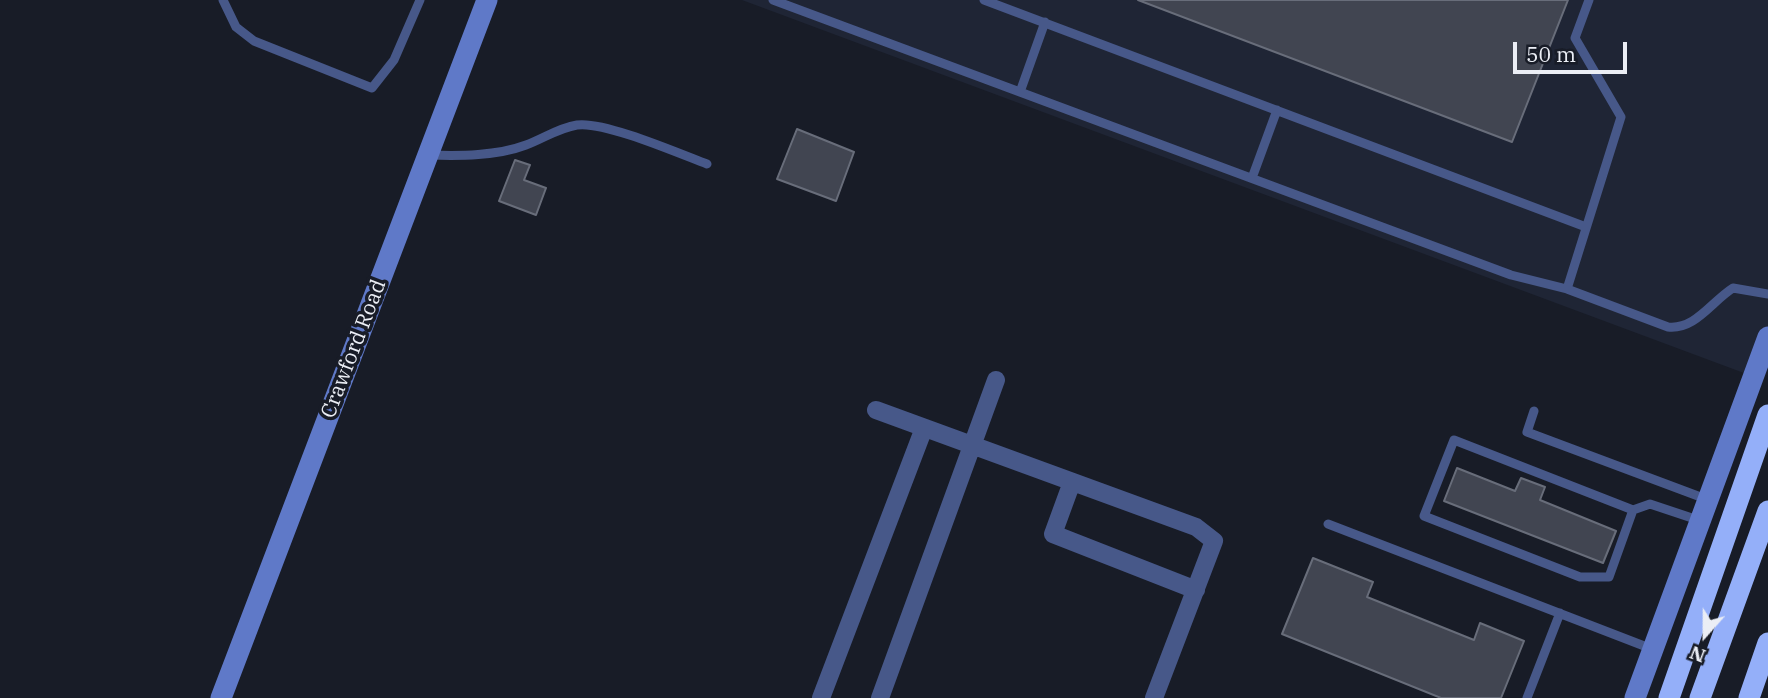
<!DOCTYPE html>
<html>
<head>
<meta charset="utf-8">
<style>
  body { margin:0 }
  #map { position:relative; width:1768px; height:698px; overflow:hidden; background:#181c27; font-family:"IBM Plex Serif",serif }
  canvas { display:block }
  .north { position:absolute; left:1670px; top:600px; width:70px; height:70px; -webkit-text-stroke:5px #181c27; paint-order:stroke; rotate:201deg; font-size:19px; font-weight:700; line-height:28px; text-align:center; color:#ebeef5 }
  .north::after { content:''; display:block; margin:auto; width:24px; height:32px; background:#ebeef5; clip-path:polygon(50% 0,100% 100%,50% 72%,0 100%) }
  .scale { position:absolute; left:1513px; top:42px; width:114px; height:32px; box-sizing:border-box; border:4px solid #ebeef5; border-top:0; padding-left:9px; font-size:21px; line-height:24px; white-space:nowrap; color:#ebeef5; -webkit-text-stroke:5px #181c27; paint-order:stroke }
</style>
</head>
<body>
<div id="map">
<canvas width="1768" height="698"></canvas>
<div class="north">N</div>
<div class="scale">50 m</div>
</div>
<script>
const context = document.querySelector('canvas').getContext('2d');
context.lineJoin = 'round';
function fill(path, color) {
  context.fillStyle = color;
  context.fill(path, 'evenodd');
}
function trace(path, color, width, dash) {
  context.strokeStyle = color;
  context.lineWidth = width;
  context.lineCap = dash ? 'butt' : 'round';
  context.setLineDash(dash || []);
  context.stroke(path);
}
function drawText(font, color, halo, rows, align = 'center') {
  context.font = font + ' "IBM Plex Serif",serif';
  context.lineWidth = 7;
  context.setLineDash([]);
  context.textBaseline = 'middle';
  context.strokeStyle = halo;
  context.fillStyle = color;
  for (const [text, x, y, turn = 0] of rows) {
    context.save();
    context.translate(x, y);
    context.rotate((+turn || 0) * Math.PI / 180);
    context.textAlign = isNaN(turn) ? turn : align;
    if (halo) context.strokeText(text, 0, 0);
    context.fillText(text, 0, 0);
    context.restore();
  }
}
fill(new Path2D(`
  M742 0H1768V337L1752 376Z`), '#1f2535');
const building = new Path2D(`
  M1138 0H1568L1512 142Z
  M797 129 854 152 836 201 777 179Z
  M515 160 530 165 524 180 546 188 536 215 499 201Z
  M1457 468 1515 491 1521 478 1545 487 1540 500 1616 531 1603 563 1444 501Z
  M1313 558 1373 582 1367 597 1474 640 1480 623 1524 641 1501 698H1441L1282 634Z`);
fill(building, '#414551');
trace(building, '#686d7a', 2);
trace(new Path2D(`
  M223 0 236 27 254 41 372 88 394 60 420 0
  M773 0 1511 275 1567 289
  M984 0 1586 227
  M1589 0 1575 38 1621 117 1567 289 1668 327C1695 330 1711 302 1733 288L1768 294
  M1020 92 1045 22
  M429 155C460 156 497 156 526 145 543 139 558 128 577 125 604 121 678 153 707 164
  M1252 178 1277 110
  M1534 411 1527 432 1706 499
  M1633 510 1609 577H1580L1424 516 1454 440 1633 510 1650 504 1698 520
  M1328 524 1652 649
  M1527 698 1560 613`), '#475889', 9);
trace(new Path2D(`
  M876 410 1196 527 1214 541 1154 698
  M1072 482 1053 534 1196 590
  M821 698 924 428
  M880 698 996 380`), '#475889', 18);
trace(new Path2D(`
  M221 698 487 0
  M1635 698 1768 337`), '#5f79c8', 21);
trace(new Path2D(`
  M1669 698 1768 415
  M1700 698 1768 511
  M1749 698 1768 643`), '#94aff9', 21);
drawText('21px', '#ebeef5', '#181c27', [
  ["Crawford Road",354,349,-69]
]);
</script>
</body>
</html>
